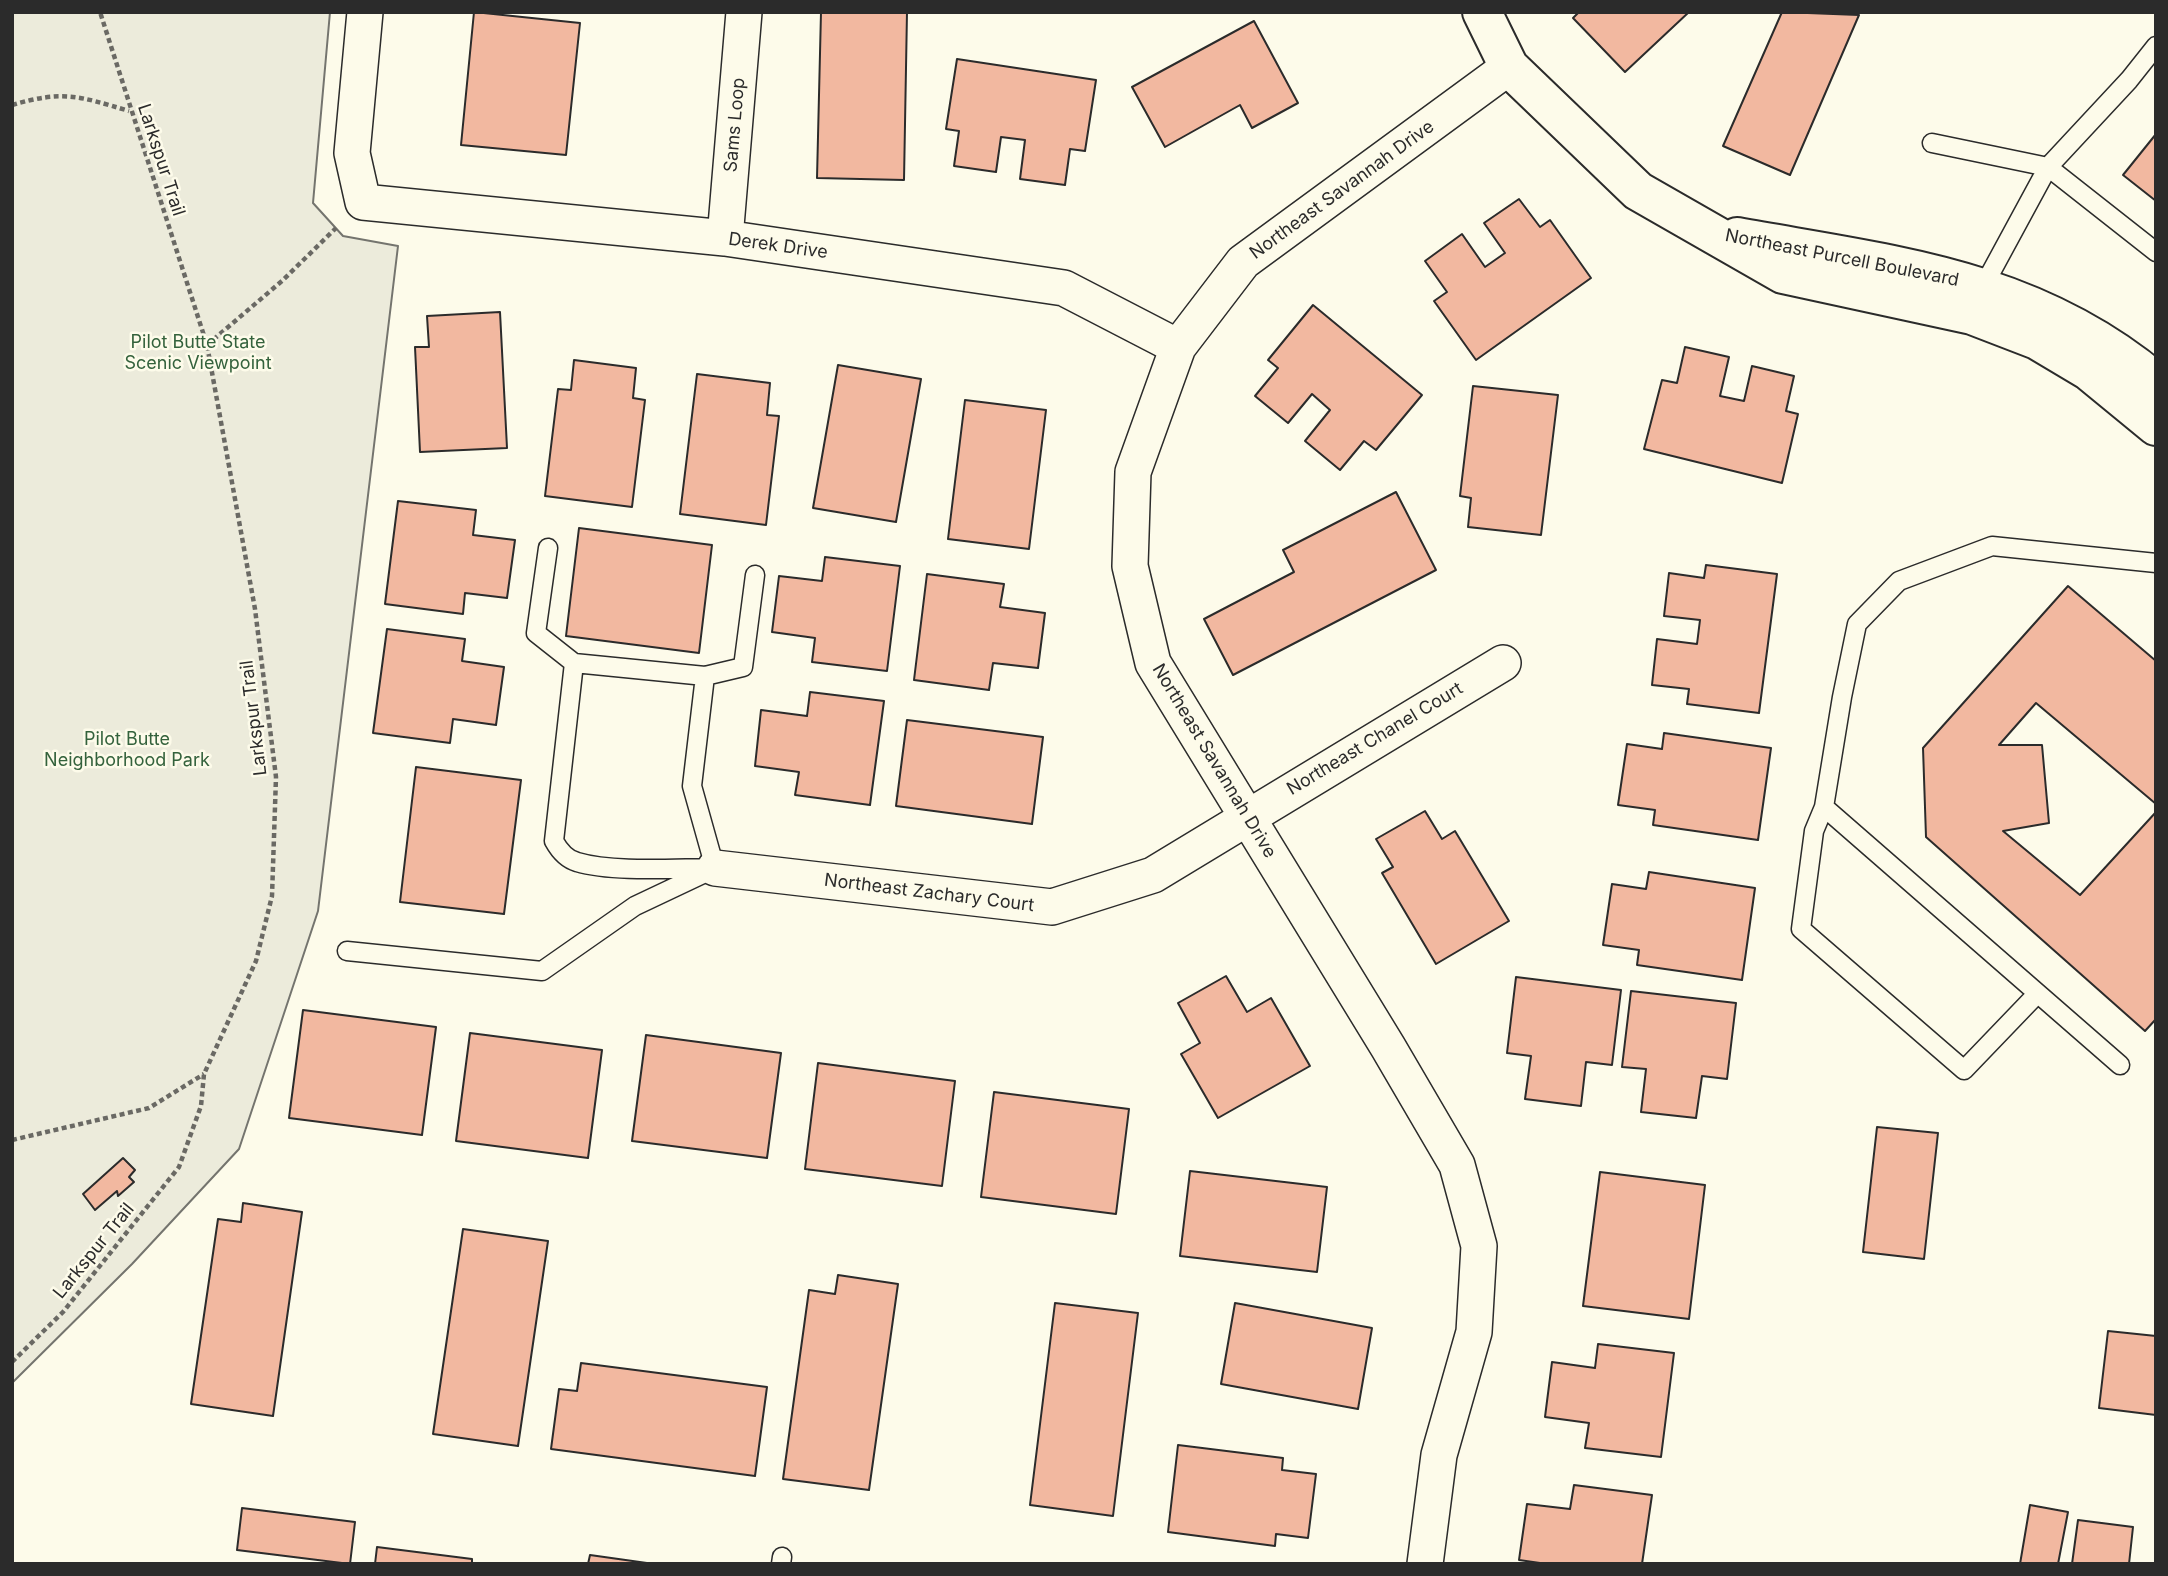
<!DOCTYPE html>
<html>
<head>
<meta charset="utf-8">
<style>
  body { margin:0 }
  #map { position:relative; width:2168px; height:1576px; overflow:hidden; background:#fdfbea; font-family:Inter,sans-serif }
  canvas { display:block }
  .frame { position:absolute; inset:0; border:14px solid #2b2b2b; pointer-events:none }
</style>
</head>
<body>
<div id="map">
<canvas width="2168" height="1576"></canvas>
<div class="frame"></div>
</div>
<script>
const context = document.querySelector('canvas').getContext('2d');
context.lineJoin = 'round';
function fill(path, color) {
  context.fillStyle = color;
  context.fill(path, 'evenodd');
}
function trace(path, color, width, dash) {
  context.strokeStyle = color;
  context.lineWidth = width;
  context.lineCap = dash ? 'butt' : 'round';
  context.setLineDash(dash || []);
  context.stroke(path);
}
function drawText(font, color, halo, rows, align = 'center') {
  context.font = font + ' Inter,sans-serif';
  context.lineWidth = 5;
  context.setLineDash([]);
  context.textBaseline = 'middle';
  context.strokeStyle = halo;
  context.fillStyle = color;
  for (const [text, x, y, turn = 0] of rows) {
    context.save();
    context.translate(x, y);
    context.rotate((+turn || 0) * Math.PI / 180);
    context.textAlign = isNaN(turn) ? turn : align;
    if (halo) context.strokeText(text, 0, 0);
    context.fillText(text, 0, 0);
    context.restore();
  }
}
const green = new Path2D(`
  M12 12H330L313 203 343 236 398 246 318 911 239 1149 132 1264 12 1383Z`);
fill(green, '#ecebdb');
trace(green, '#74746e', 2);
const building = new Path2D(`
  M474 12 580 23 566 155 461 145Z
  M821 12H907L904 180 817 178Z
  M1579 12H1689L1625 72 1573 18Z
  M1782 12 1859 15 1790 175 1723 146Z
  M1254 21 1298 103 1252 128 1240 105 1165 147 1132 87Z
  M957 59 1096 80 1085 151 1070 149 1065 185 1020 179 1025 140 1001 137 996 172 954 166 959 131 946 129Z
  M2156 134V201L2123 175Z
  M1519 199 1540 227 1550 220 1591 278 1476 360 1434 301 1447 292 1425 261 1462 234 1485 267 1505 253 1484 223Z
  M1313 305 1422 395 1376 450 1364 441 1340 470 1305 441 1330 410 1312 394 1288 423 1255 396 1278 368 1268 360Z
  M500 312 507 448 420 452 415 347H429L427 316Z
  M1685 347 1729 357 1720 396 1744 401 1752 366 1794 376 1786 411 1798 414 1782 483 1644 449 1662 380 1677 383Z
  M574 360 636 368 633 398 645 400 632 507 545 496 558 389 571 390Z
  M838 365 921 379 896 522 813 508Z
  M697 374 770 383 767 415 779 416 766 525 680 514Z
  M1473 386 1558 395 1541 535 1468 527 1471 498 1460 496Z
  M965 400 1046 410 1029 549 948 539Z
  M1396 492 1436 570 1233 675 1204 619 1294 572 1283 550Z
  M398 501 476 510 473 535 515 540 507 598 465 593 463 614 385 604Z
  M579 528 712 545 699 653 566 636Z
  M825 557 900 566 887 671 812 662 815 638 772 632 779 576 822 581Z
  M1706 565 1777 574 1759 713 1687 704 1689 689 1652 685 1657 639 1697 644 1700 620 1664 616 1669 573 1704 578Z
  M927 574 1004 584 1000 607 1045 613 1038 668 993 663 989 690 914 680Z
  M2068 586 2156 661V804L2036 703 1999 745H2042L2049 823 2003 831 2080 895 2156 812V1019L2145 1031 1926 837 1923 748Z
  M387 629 465 639 462 661 504 667 496 725 453 719 450 743 373 733Z
  M810 692 884 701 870 805 795 795 799 772 755 766 761 710 807 716Z
  M907 720 1043 737 1032 824 896 806Z
  M1664 733 1771 748 1758 840 1653 825 1655 810 1618 805 1627 744 1662 749Z
  M416 767 521 780 504 914 400 902Z
  M1425 811 1442 839 1455 831 1509 921 1436 964 1382 873 1393 867 1376 839Z
  M1649 872 1755 888 1742 980 1637 965 1639 950 1603 945 1612 884 1646 889Z
  M1226 976 1247 1012 1271 998 1310 1066 1218 1118 1181 1054 1200 1043 1178 1003Z
  M1516 977 1621 990 1612 1065 1586 1062 1581 1106 1525 1099 1531 1056 1507 1053Z
  M1631 991 1736 1003 1727 1079 1702 1076 1696 1118 1641 1112 1646 1069 1622 1067Z
  M303 1010 436 1027 422 1135 289 1118Z
  M470 1033 602 1050 588 1158 456 1141Z
  M646 1035 781 1053 767 1158 632 1141Z
  M818 1063 955 1081 942 1186 805 1169Z
  M994 1092 1129 1109 1116 1214 981 1197Z
  M1877 1127 1938 1133 1924 1259 1863 1252Z
  M123 1158 135 1170 129 1177 134 1182 118 1196 117 1191 95 1210 83 1194Z
  M1190 1171 1327 1187 1317 1272 1180 1256Z
  M1600 1172 1705 1185 1689 1319 1583 1306Z
  M243 1203 302 1212 273 1416 191 1404 218 1219 241 1222Z
  M463 1229 548 1241 518 1446 433 1434Z
  M838 1275 898 1284 869 1490 783 1479 809 1290 835 1294Z
  M1055 1303 1138 1313 1113 1516 1030 1505Z
  M1235 1303 1372 1328 1358 1409 1221 1384Z
  M2108 1331 2156 1336V1415L2099 1408Z
  M1598 1344 1674 1353 1661 1457 1585 1448 1589 1423 1545 1417 1552 1362 1595 1368Z
  M581 1363 767 1387 755 1476 551 1449 559 1389 577 1391Z
  M1178 1445 1283 1458 1282 1470 1316 1474 1308 1538 1276 1534 1275 1546 1168 1532Z
  M1574 1485 1652 1495 1642 1564H1547L1519 1560 1527 1504 1570 1509Z
  M2030 1505 2068 1512 2058 1564H2020Z
  M242 1508 355 1522 350 1564 237 1550Z
  M2078 1520 2133 1527 2129 1564H2072Z
  M377 1547 472 1559V1564H375Z
  M590 1555 654 1564H588Z`);
fill(building, '#f2b8a0');
trace(building, '#2b2b2b', 2);
const lane = new Path2D(`
  M1932 143 2048 167 2129 80 2156 46
  M1983 287 2048 167 2156 252
  M548 548 536 633 574 663
  M574 663 705 676 692 786 715 868C676 868 614 873 577 862 566 859 559 850 554 841Z
  M705 676 743 667 755 575
  M1824 807 1814 831 1801 929 1964 1070 2037 994
  M347 951 542 971 635 906 709 871
  M2120 1065 1824 807 1842 697 1857 624 1899 581 1992 546 2156 563
  M781 1564 782 1557`);
const street = new Path2D(`
  M365 12 352 153 363 202 725 238 1064 288 1178 347
  M725 238 744 12
  M715 868 1052 907 1153 875 1503 663
  M1425 1564 1439 1455 1474 1332 1479 1246 1457 1165 1388 1047 1153 663 1130 566 1133 472 1178 347 1243 262 1509 67`);
const secondary = new Path2D(`
  M1482 12 1509 67 1638 191 1783 274 1972 315 2037 340 2089 371 2156 426
  M1737 237C1891 265 2031 277 2156 382`);
trace(lane, '#2b2b2b', 21);
trace(street, '#2b2b2b', 38);
trace(secondary, '#2b2b2b', 42);
trace(new Path2D(`
  M12 105C63 90 79 96 129 111
  M207 345 282 281 336 228
  M12 1140 149 1108 204 1074
  M12 1362 63 1312 179 1167 201 1106 204 1074 256 961 272 896 276 777 255 609 207 345 100 12`), '#6a6964', 4.5, [5, 3.5]);
trace(lane, '#fdfbea', 18);
trace(street, '#fdfbea', 35);
trace(secondary, '#fdfbea', 38);
drawText('18px', '#2b2b2b', '#fdfbea', [
  ["Sams Loop",735,125,-85],
  ["Larkspur Trail",161,160,72],
  ["Northeast Savannah Drive",1342,190,-36],
  ["Derek Drive",778,246,8],
  ["Northeast Purcell Boulevard",1842,258,11],
  ["Larkspur Trail",254,718,-97],
  ["Northeast Chanel Court",1375,739,-31],
  ["Northeast Savannah Drive",1214,761,59],
  ["Northeast Zachary Court",929,893,7],
  ["Larkspur Trail",94,1251,-51]
]);
drawText('18px', '#34623c', '#fdfbea', [
  ["Pilot Butte State",198,343],
  ["Scenic Viewpoint",198,364],
  ["Pilot Butte",127,740],
  ["Neighborhood Park",127,761]
]);
</script>
</body>
</html>
